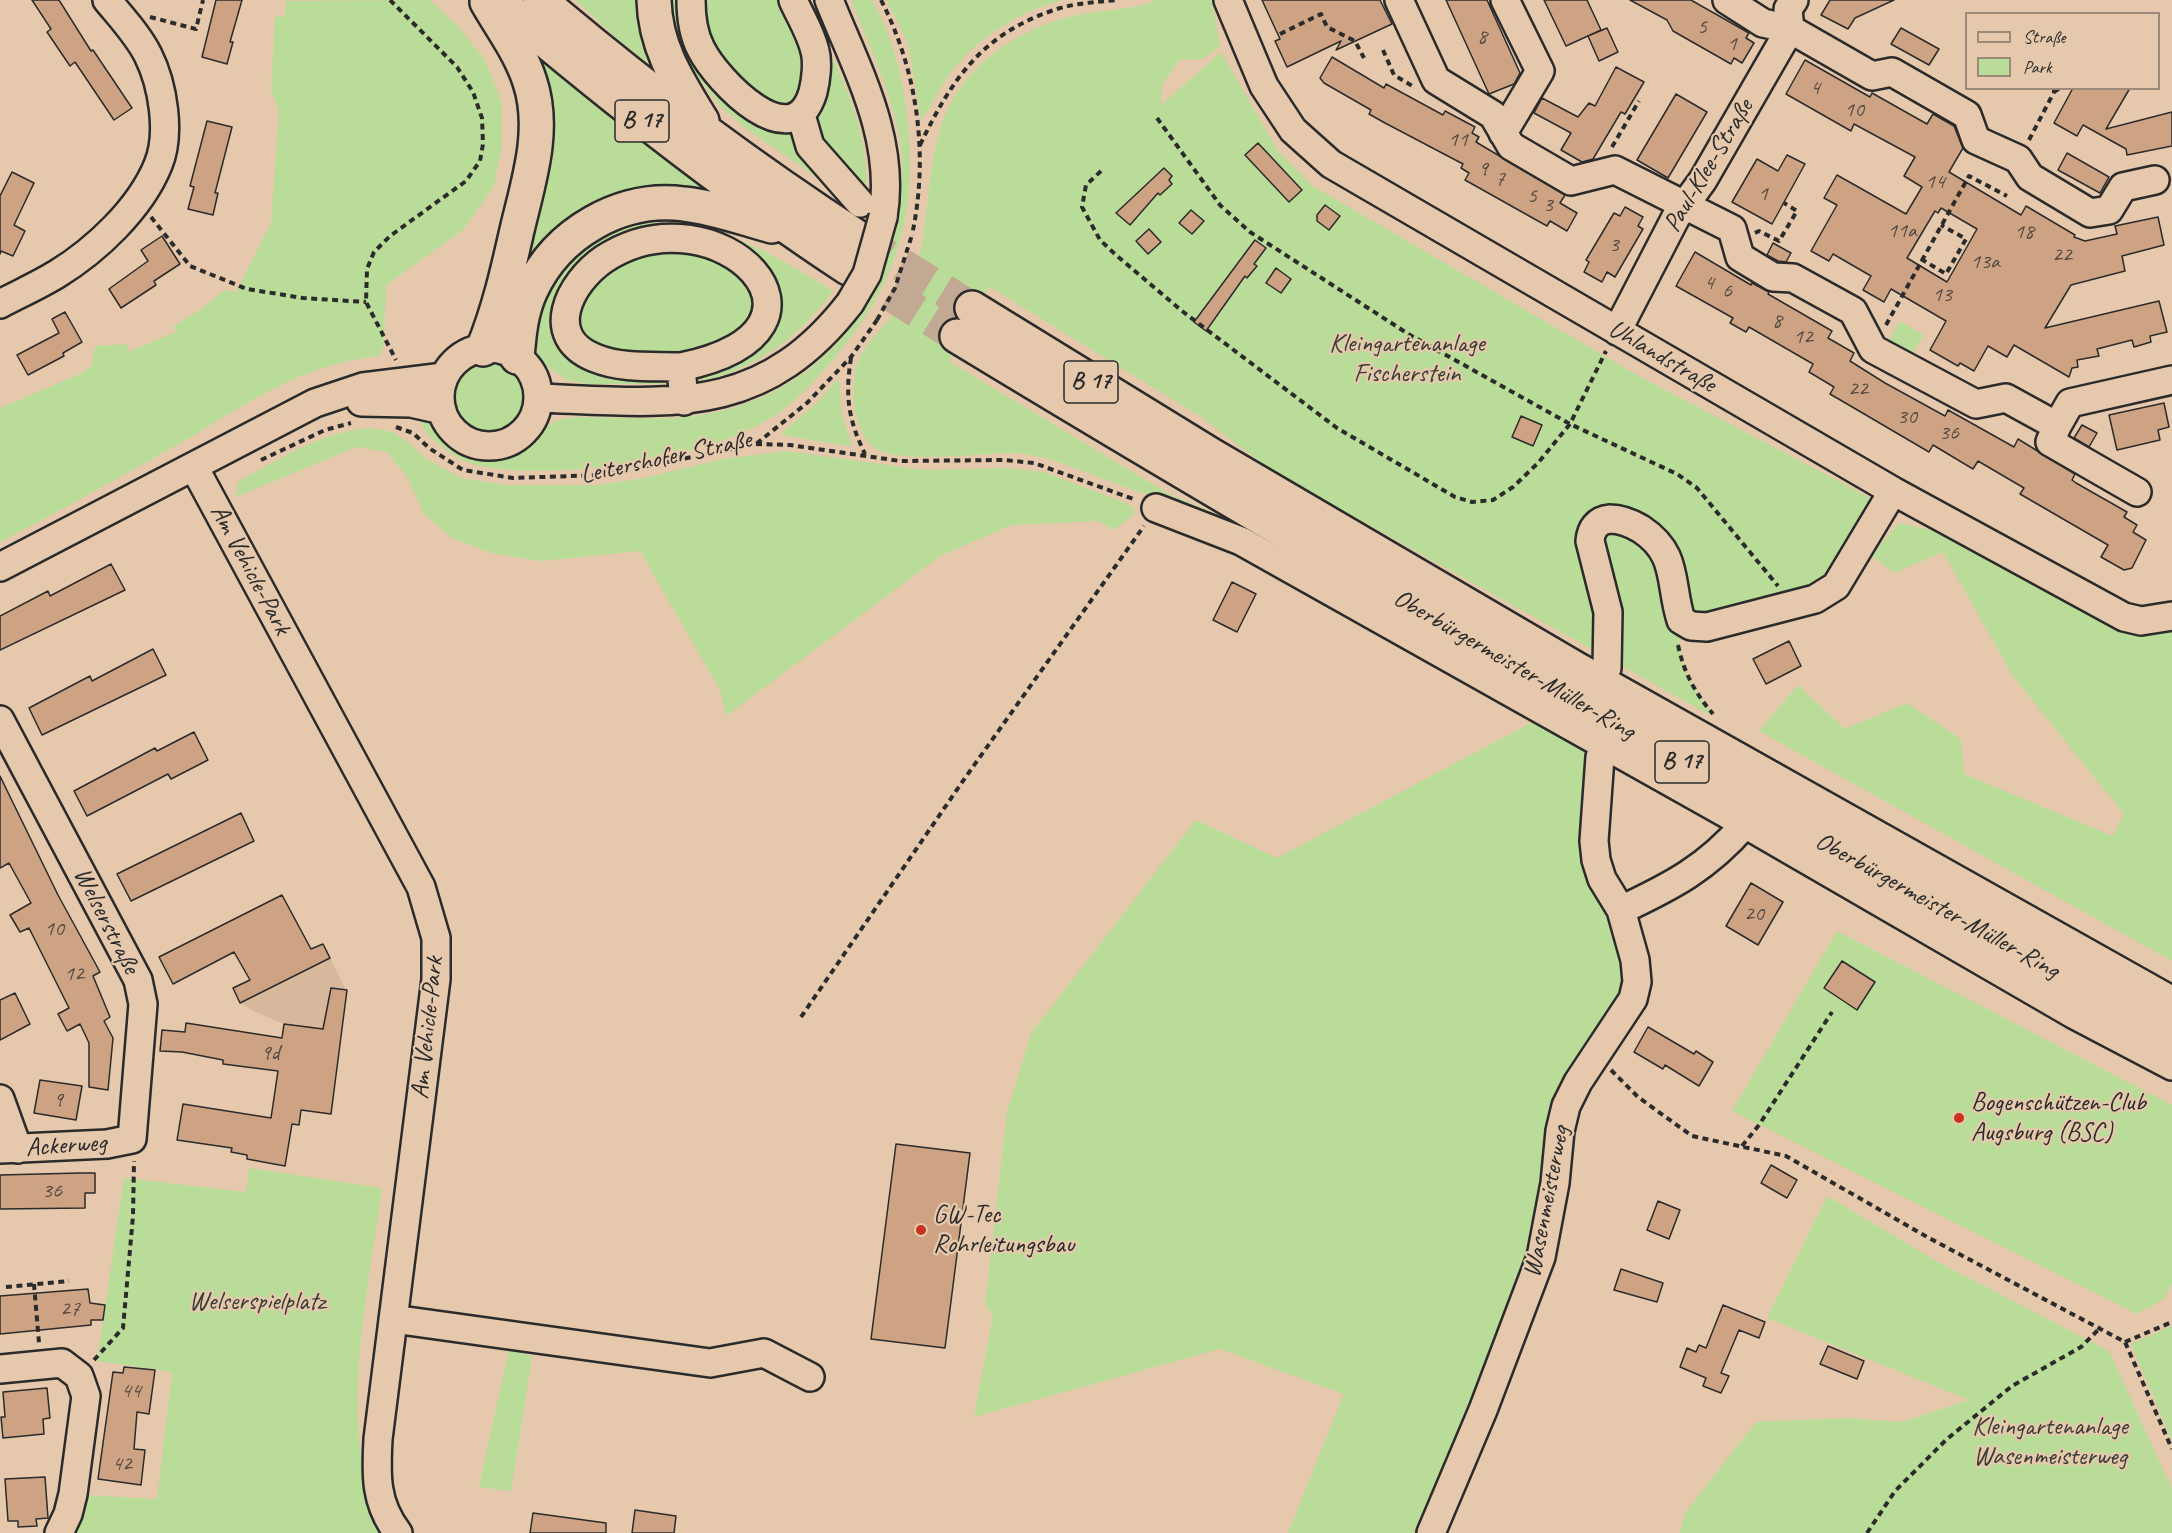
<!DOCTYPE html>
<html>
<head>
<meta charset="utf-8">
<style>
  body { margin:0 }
  #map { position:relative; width:2172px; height:1533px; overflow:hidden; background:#e6c9ad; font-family:Caveat,sans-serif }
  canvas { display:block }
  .legend { position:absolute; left:1965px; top:12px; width:195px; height:78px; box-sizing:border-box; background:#e6c9ad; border:2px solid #9b8a79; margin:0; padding:8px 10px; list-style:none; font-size:18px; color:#2b2b2b }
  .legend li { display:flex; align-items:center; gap:12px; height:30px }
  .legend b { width:30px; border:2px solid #9b8a79 }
</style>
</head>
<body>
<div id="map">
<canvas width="2172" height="1533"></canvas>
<ul class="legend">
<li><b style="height:8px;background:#e6c9ad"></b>Straße</li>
<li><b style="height:16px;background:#b9dd98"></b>Park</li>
</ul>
</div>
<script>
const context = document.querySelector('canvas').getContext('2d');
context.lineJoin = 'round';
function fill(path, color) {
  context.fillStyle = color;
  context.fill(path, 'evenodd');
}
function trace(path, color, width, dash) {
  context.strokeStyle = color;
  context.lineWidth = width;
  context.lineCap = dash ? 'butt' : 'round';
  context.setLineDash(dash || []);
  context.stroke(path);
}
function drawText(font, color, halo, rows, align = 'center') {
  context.font = font + ' Caveat,sans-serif';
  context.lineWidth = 4.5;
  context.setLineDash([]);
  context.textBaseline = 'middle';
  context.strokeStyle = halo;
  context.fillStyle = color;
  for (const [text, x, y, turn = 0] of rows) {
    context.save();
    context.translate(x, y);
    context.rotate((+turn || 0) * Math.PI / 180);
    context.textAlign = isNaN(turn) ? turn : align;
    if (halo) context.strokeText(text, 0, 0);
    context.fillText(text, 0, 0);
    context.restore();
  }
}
fill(new Path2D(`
  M323 944 347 991 331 1114 289 1108V1102L273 1100 284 1024 253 1011 240 1002 233 988Z`), '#d7b89c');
fill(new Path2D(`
  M430 0 456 24 486 61 502 104V145L494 186 463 230 386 285 384 344 380 356C301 363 244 406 177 445 118 478 60 511 0 542V408L82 373 91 366 95 346 127 344 128 352 176 332 174 326 201 309 225 290 236 292 271 223 279 111 271 91 275 16 285 17 286 1Z
  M575 0H640L657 70 620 41Z
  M668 0H683L691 43 795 123 851 201 745 128 719 105 686 61 681 62Z
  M697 0H787L808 54 797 103 774 109 713 57Z
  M851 0H872C892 36 903 75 907 116 919 216 896 287 831 362 812 384 790 408 764 422 698 460 552 482 476 465 462 461 449 453 437 443 427 434 420 428 419 414 438 424 447 445 468 453 526 474 530 417 577 417 624 417 671 422 717 412 816 390 882 312 897 214 901 190 904 166 900 141 892 93 869 46 851 0Z
  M887 0H1063C1018 12 976 38 948 76 938 89 932 108 921 120L908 44Z
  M1156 0H1212L1220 46 1203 59 1179 60 1162 85 1161 105 1221 52 1278 151 1313 186 1637 375 1876 501 1828 578 1808 590 1681 621C1675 659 1690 686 1714 715L1708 714 1272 471 1201 417 990 287C970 309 958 333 950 362L1169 494 1233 521 1273 542 1053 460C1039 457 1026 453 1012 453 983 453 894 465 873 447 853 429 850 389 857 365 863 345 882 330 894 313 903 299 909 283 915 268 922 251 924 233 926 215 933 158 934 112 977 68 1009 37 1050 18 1094 12 1114 9 1137 9 1156 0Z
  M532 48 622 121 621 125 715 197 656 190 508 311Z
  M827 57 833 58C853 103 870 147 866 197L827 158 811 118Z
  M636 219C655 226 675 221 695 226 745 237 790 264 833 291 805 329 771 357 727 374 718 377 709 381 699 380L698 375 761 337 762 270 636 237 558 329 667 379 663 384H587L567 380 543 364 530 338 533 312 580 244Z
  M672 248 733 264 759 302 743 330 679 358 629 357 583 342 574 310 575 300 619 260Z
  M1900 321 1924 335 1912 355 1888 342Z
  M455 397a34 34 0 1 1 68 0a34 34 0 1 1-68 0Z
  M836 380 840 383 841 411 852 445 847 446 782 435V432L819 401Z
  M372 428 393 432 409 443 425 458 461 478 506 485H599L644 478 728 458 787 451 924 470 1006 468 1044 472 1126 503 1134 508V515L1114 530 1098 521 1012 525 940 556 726 716 720 690 640 551 541 561 491 553 452 538 424 514 408 478 387 452 356 447 236 497 238 482C280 458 323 431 372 428Z
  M1899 523 1931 530 2131 631 2172 624V961L1759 731 1798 685 1845 729 1907 703 1961 739 1964 774 2113 836 2124 814 2013 676 1943 552 1894 573 1871 556Z
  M1542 717 1597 747 1582 854 1613 928 1627 972 1625 993 1592 1047 1524 1275 1421 1533H1288L1344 1394 1220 1349 974 1417 993 1315 985 1305 1007 1112 1031 1033 1196 820 1277 858Z
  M1837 931 2172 1105V1283L2164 1299 2137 1314 1732 1111Z
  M249 1168 382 1188C368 1297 334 1431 384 1533H71L84 1495 157 1499 172 1372 97 1361 124 1178 246 1192Z
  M1827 1196 1938 1262 2109 1351 2172 1489V1533H1680L1685 1513 1756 1422 1845 1418 1902 1422 1969 1400 1767 1318Z
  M2172 1326V1441L2131 1344Z
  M509 1349 532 1356 511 1491 479 1487Z`), '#b9dd98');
const building = new Path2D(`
  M32 0H59L91 51 93 50 132 108 114 120 75 62 70 66 47 32 51 29Z
  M216 0H242L230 42H233L227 64 202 57Z
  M1262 0H1380L1392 24 1336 50 1341 41 1287 67 1275 41 1280 39Z
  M1446 0H1487L1520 73 1514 84 1489 94Z
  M1544 0H1587L1601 30 1566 46Z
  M1630 0H1691L1749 33 1746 38 1754 43 1742 63 1734 58 1731 64 1673 31 1667 20Z
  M1830 0H1894L1855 18 1848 29 1821 15Z
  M1607 28 1618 52 1599 61 1588 36Z
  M1901 28 1939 49 1929 65 1891 44Z
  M1332 57 1384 88 1386 84 1443 115 1445 111 1475 127 1472 133 1479 137 1476 142 1565 195 1560 203 1577 213 1567 231 1550 221 1547 226 1465 180 1469 173 1461 168 1463 164 1385 123 1369 114 1371 110 1324 83 1320 78Z
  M1805 60 1870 97 1872 93 1927 124 1933 114 1954 126 1963 148 1949 172 2021 215 2026 206 2075 235 2074 237 2085 241 2117 234 2115 226 2158 217 2164 245 2122 256 2125 271 2071 285 2045 328 2159 301 2167 332 2150 336 2151 342 2134 347 2132 340 2097 349 2099 356 2077 360 2078 367 2072 368 2069 377 2014 345 2007 357 1988 346 1974 371 1960 363 1958 366 1930 350 1946 321 1891 289 1884 302 1863 290 1871 276 1833 254 1829 261 1811 251 1837 205 1824 198 1837 175 1906 214 1922 187 1904 176 1915 157 1854 124 1851 131 1786 94ZM1941 208 1977 229 1947 282 1907 258 1935 211 1938 213Z
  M1616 67 1644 82 1625 114 1621 112 1593 159 1582 162 1561 150 1571 133 1534 113 1542 98 1578 117 1589 103 1595 106Z
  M2073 88H2130L2106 129 2172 112V146L2127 155 2126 149 2083 125 2077 136 2054 123Z
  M1676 94 1707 112 1668 178 1637 160Z
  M207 121 232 127 215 193H218L213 215 188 209 194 187 190 186Z
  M1258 143 1302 190 1289 202 1245 155Z
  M2067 153 2109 177 2100 193 2058 170Z
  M1787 155 1805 164 1772 224 1732 202 1757 159 1778 171Z
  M1164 168 1172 176 1169 180 1172 184 1160 195 1158 193 1130 225 1116 213Z
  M12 172 34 183 14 225 25 231 13 256 1 251 0 254V196Z
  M1325 205 1340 216 1329 230 1317 221V215Z
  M1625 207 1643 217 1638 226 1643 229 1615 277 1607 272 1602 282 1584 272 1589 262 1586 260 1614 213 1620 216Z
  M1191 210 1204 221 1192 234 1179 223Z
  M1149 229 1161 242 1148 254 1136 241Z
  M162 236 180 264 154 281 156 285 121 308 109 289 148 261 141 250Z
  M1255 240 1266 248 1254 264 1257 266 1247 278 1245 276 1206 331 1194 322Z
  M1773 243 1791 253 1786 262 1778 261 1767 255Z
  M1695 252 1751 285 1752 283 1769 292 1768 294 1832 331 1828 338 1854 353 1850 361 1885 383 1945 416 1948 410 2014 447 2018 439 2075 474 2072 480 2076 483 2127 512 2124 517 2137 525 2133 532 2146 540 2132 568 2124 570 2101 557 2108 545 2020 494 2024 488 1978 461 1973 469 1933 445 1929 452 1854 408 1830 394 1834 387 1809 372 1813 364 1749 327 1746 332 1730 323 1733 318 1676 286Z
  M1276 268 1291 279 1281 293 1266 283Z
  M65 312 82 342 63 353 64 356 28 375 17 355 59 333 52 319Z
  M2164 403 2169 427 2158 430 2160 440 2117 450 2109 415Z
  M1521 416 1542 425 1533 446 1512 437Z
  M2082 425 2097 433 2089 447 2074 438Z
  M111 564 125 590 0 650V616L48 591 50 596Z
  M1232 582 1256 594 1237 632 1213 620Z
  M1789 641 1801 666 1766 684 1753 659Z
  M153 649 166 675 42 735 29 708 90 676 92 681Z
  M194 732 208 760 171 779 168 774 87 816 74 791 155 748 157 751Z
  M0 776 58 895 100 972 93 976 110 1017 104 1021 113 1038 108 1090 89 1087V1043L80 1024 67 1031 58 1014 69 1008 29 928 20 932 10 915 31 903 9 863 0 868Z
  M241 813 254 841 131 901 117 874Z
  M1751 883 1783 902 1758 945 1726 926Z
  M282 895 311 949 323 944 330 958 240 1003 233 988 250 980 234 952 173 984 159 957Z
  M1842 961 1875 982 1857 1010 1824 988Z
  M331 988 347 990 331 1114 301 1110 299 1125 292 1124 285 1166 247 1159V1155L231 1152 232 1148 177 1140 183 1104 271 1118 278 1071 223 1064V1060L182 1052 160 1051 162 1030 185 1032 186 1023 282 1038 284 1024 323 1029Z
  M15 993 30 1024 0 1040V1000Z
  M1648 1027 1694 1054 1696 1051 1713 1062 1699 1086 1665 1065 1663 1069 1634 1052Z
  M40 1080 82 1086 76 1120 34 1113Z
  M896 1144 970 1153 945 1348 871 1339Z
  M1771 1165 1797 1180 1787 1198 1761 1183Z
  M79 1173H95V1193H85V1208L0 1209V1175Z
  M1658 1201 1680 1210 1669 1239 1647 1230Z
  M1621 1269 1663 1283 1657 1302 1614 1290Z
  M88 1289 90 1303 105 1305 103 1320H91V1325L0 1334V1296Z
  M1723 1305 1765 1322 1759 1338 1739 1330 1721 1373 1729 1376 1721 1393 1703 1386 1706 1378 1680 1367 1687 1348 1696 1352 1699 1345 1706 1348Z
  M1828 1346 1864 1361 1857 1379 1820 1364Z
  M124 1367 155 1370 149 1414 137 1412 134 1449 145 1450 141 1485 98 1479 113 1372 123 1373Z
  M47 1388 50 1418 43 1419 44 1434 3 1438 1 1417H5L3 1392Z
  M45 1477 48 1518 36 1519 37 1526 18 1527V1521H8L5 1479Z
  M635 1510 676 1516 674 1533H632Z
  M533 1513 606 1523V1533H530Z`);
fill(building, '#cda384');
trace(building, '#2b2b2b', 1.5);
trace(new Path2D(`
  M860 239 972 308
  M848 268 957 336`), '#c1a993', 33, [33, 16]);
const minor = new Path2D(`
  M691 0C691 17 693 34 701 49 717 81 793 160 813 92 816 80 818 62 815 51 811 33 800 16 793 0
  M829 0C857 70 896 139 883 217
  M1228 0 1264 86 1293 130 1331 164 1893 491 2124 617 2141 621 2172 616
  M1399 0 1436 80 1493 115 1511 146 1571 181 1615 170 1732 229 1740 257 1773 277 1793 278 1853 311 1873 349 1976 404 2006 398 2057 426 2070 403 2172 380
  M1727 0 1763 23 1790 29 1872 76 1892 72 1967 115 1976 140 2018 159 2030 177 2090 213 2109 210 2123 187 2155 180
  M801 115 810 146 860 203
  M1503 133 1540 71 1505 0
  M0 304C19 294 39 285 57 274 96 250 140 209 158 165 171 134 163 85 148 55 138 35 121 17 107 0
  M1617 331 1676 217 1703 180 1790 29 1788 9 1794 0
  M440 397a49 49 0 1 1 98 0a49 49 0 1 1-98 0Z
  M681 367C653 366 622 369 595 358 542 337 569 283 604 259 717 185 863 330 681 367L684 401
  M539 398C669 403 761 418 850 303
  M361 402 411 403 442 410
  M2057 426 2050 442 2137 492
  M194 467 421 887 436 938V979L378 1439C376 1475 375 1503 398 1533
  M1156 508 1241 541 1745 824 2073 1014 2172 1066
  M0 567 315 403 363 387 444 377
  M1607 668 1608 612 1590 541C1591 529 1597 520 1610 519 1621 519 1631 523 1641 529 1679 554 1669 583 1681 620L1691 626 1707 627 1815 599 1836 586 1893 491
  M0 720 138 980 143 1004 132 1139 107 1144 0 1149
  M1621 910C1672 886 1707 868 1745 824
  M0 1099 18 1149
  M393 1319 710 1363 764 1353 810 1377
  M0 1369 62 1363 79 1376 86 1396 73 1494 68 1514 59 1533
  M1431 1533 1483 1410 1541 1257 1555 1183 1560 1131 1566 1106 1578 1082 1633 999 1637 982 1635 960 1621 910 1602 879 1596 860 1594 841 1600 757`);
const highway = new Path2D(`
  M497 0C610 96 725 187 848 268
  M540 0C642 87 748 166 860 239
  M654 0C655 47 678 82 702 121
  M972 308 1211 455 1576 669 2172 1004
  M957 336C1212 491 1470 641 1729 789 1876 872 2022 958 2172 1036
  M483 349C499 310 508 270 517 230 528 183 546 131 530 82 521 53 502 28 487 2
  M517 357C519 334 521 311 531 290 557 233 621 196 684 204 713 207 743 218 772 226`);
trace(minor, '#2b2b2b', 32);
trace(highway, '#2b2b2b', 38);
trace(new Path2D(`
  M390 0 457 67 473 92 482 118 483 144 480 161 466 181 390 236 374 252 367 269 366 302 396 360
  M881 0C918 72 929 156 912 235
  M150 17 196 29 203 0
  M1280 34 1321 14 1327 27 1355 41 1364 58
  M1383 50 1394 75 1414 87
  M2054 92 2060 88
  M1157 118 1220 205 1250 232 1410 335 1570 424 1677 474 1697 488 1778 586
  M2029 140 2054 92V88
  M920 145C951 81 980 36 1051 11 1073 3 1096 2 1119 0
  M1612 147 1639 101
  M1101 171 1086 185 1082 207 1100 240 1116 255 1182 311 1337 428 1455 497 1472 502 1493 500 1513 487 1538 463 1570 424 1606 351
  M151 217 190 266 247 289 303 298 366 302
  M1755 233 1759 231 1779 241 1797 211 1784 203
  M1921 259 1946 274 1966 239 1941 225
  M1886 325 1969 176 2007 196
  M851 358C845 396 848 419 865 454
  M396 427 413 433 429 448 463 470 513 478 603 475 756 444 807 403 851 357 877 320
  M756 444 790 445 900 461 1004 460 1034 463 1136 500
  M261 460 325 430 351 423
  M1678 645C1684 673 1695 693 1713 714
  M801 1017 965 778 1144 526
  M1611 1070 1638 1097 1692 1136 1786 1156 1929 1238 2125 1342 2172 1449
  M1742 1146 1759 1125 1832 1012
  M34 1284 39 1343
  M6 1287 69 1281
  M2125 1342 2172 1322
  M94 1360 123 1328 133 1216 134 1161
  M1867 1533 1895 1491 1947 1439 2012 1386 2081 1347 2101 1327`), '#2b2b2b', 4, [6, 4.5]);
trace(minor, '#e6c9ad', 27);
trace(highway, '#e6c9ad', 33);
const minorBridge = new Path2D(`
  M850 303 867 274 883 217`);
trace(minorBridge, '#2b2b2b', 32, []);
trace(new Path2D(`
  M877 320 895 288 912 235`), '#2b2b2b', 4, [6, 4.5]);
trace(minorBridge, '#e6c9ad', 27);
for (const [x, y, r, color] of [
  [1959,1118,6,"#c8321e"],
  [921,1230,6,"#c8321e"]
]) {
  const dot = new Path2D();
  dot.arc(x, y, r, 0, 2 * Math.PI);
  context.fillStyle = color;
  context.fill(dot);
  trace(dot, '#e6c9ad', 2);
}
drawText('22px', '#544941', null, [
  ["5",1702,27],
  ["8",1482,37],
  ["1",1732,44],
  ["4",1815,88],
  ["10",1854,110],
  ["11",1458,140],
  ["9",1483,169],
  ["7",1500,179],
  ["14",1935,182],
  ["1",1763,194],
  ["5",1532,196],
  ["3",1548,205],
  ["11a",1902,231],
  ["18",2024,232],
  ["3",1614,245],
  ["22",2062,255],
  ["13a",1985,262],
  ["4",1709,283],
  ["6",1727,291],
  ["13",1942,295],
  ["8",1777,321],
  ["12",1803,337],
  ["22",1858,389],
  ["30",1907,417],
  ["36",1949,433],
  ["20",1754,914],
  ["10",54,929],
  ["12",74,974],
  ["9d",270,1053],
  ["9",58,1100],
  ["36",52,1191],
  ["27",70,1309],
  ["44",131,1391],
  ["42",122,1464]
]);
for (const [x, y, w] of [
  [642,121,54],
  [1091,382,54],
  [1682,762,54]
]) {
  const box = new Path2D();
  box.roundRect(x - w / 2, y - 21, w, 42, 4.5);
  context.fillStyle = '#e6c9ad';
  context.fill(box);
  trace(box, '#2b2b2b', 1.5);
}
drawText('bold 24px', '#2b2b2b', null, [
  ["B 17",642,121],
  ["B 17",1091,382],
  ["B 17",1682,762]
]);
drawText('26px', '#2b2b2b', '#e6c9ad', [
  ["Paul-Klee-Straße",1709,166,-59],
  ["Uhlandstraße",1662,357,30],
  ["Leitershofer Straße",666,458,-12],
  ["Am Vehicle-Park",250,570,62],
  ["Oberbürgermeister-Müller-Ring",1514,665,30],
  ["Oberbürgermeister-Müller-Ring",1937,906,29],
  ["Welserstraße",106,921,63],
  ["Am Vehicle-Park",428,1028,-84],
  ["Ackerweg",66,1146,-4],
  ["Wasenmeisterweg",1547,1202,-79]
]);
drawText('26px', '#393d36', '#e6c9ad', [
  ["Kleingartenanlage",1407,344],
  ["Fischerstein",1407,374],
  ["Welserspielplatz",257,1302],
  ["Kleingartenanlage",2050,1427],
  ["Wasenmeisterweg",2050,1457]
]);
drawText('26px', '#2b2b2b', '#e6c9ad', [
  ["Bogenschützen-Club",1971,1103],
  ["Augsburg (BSC)",1971,1133],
  ["GW-Tec",933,1215],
  ["Rohrleitungsbau",933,1245]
], 'left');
</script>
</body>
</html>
